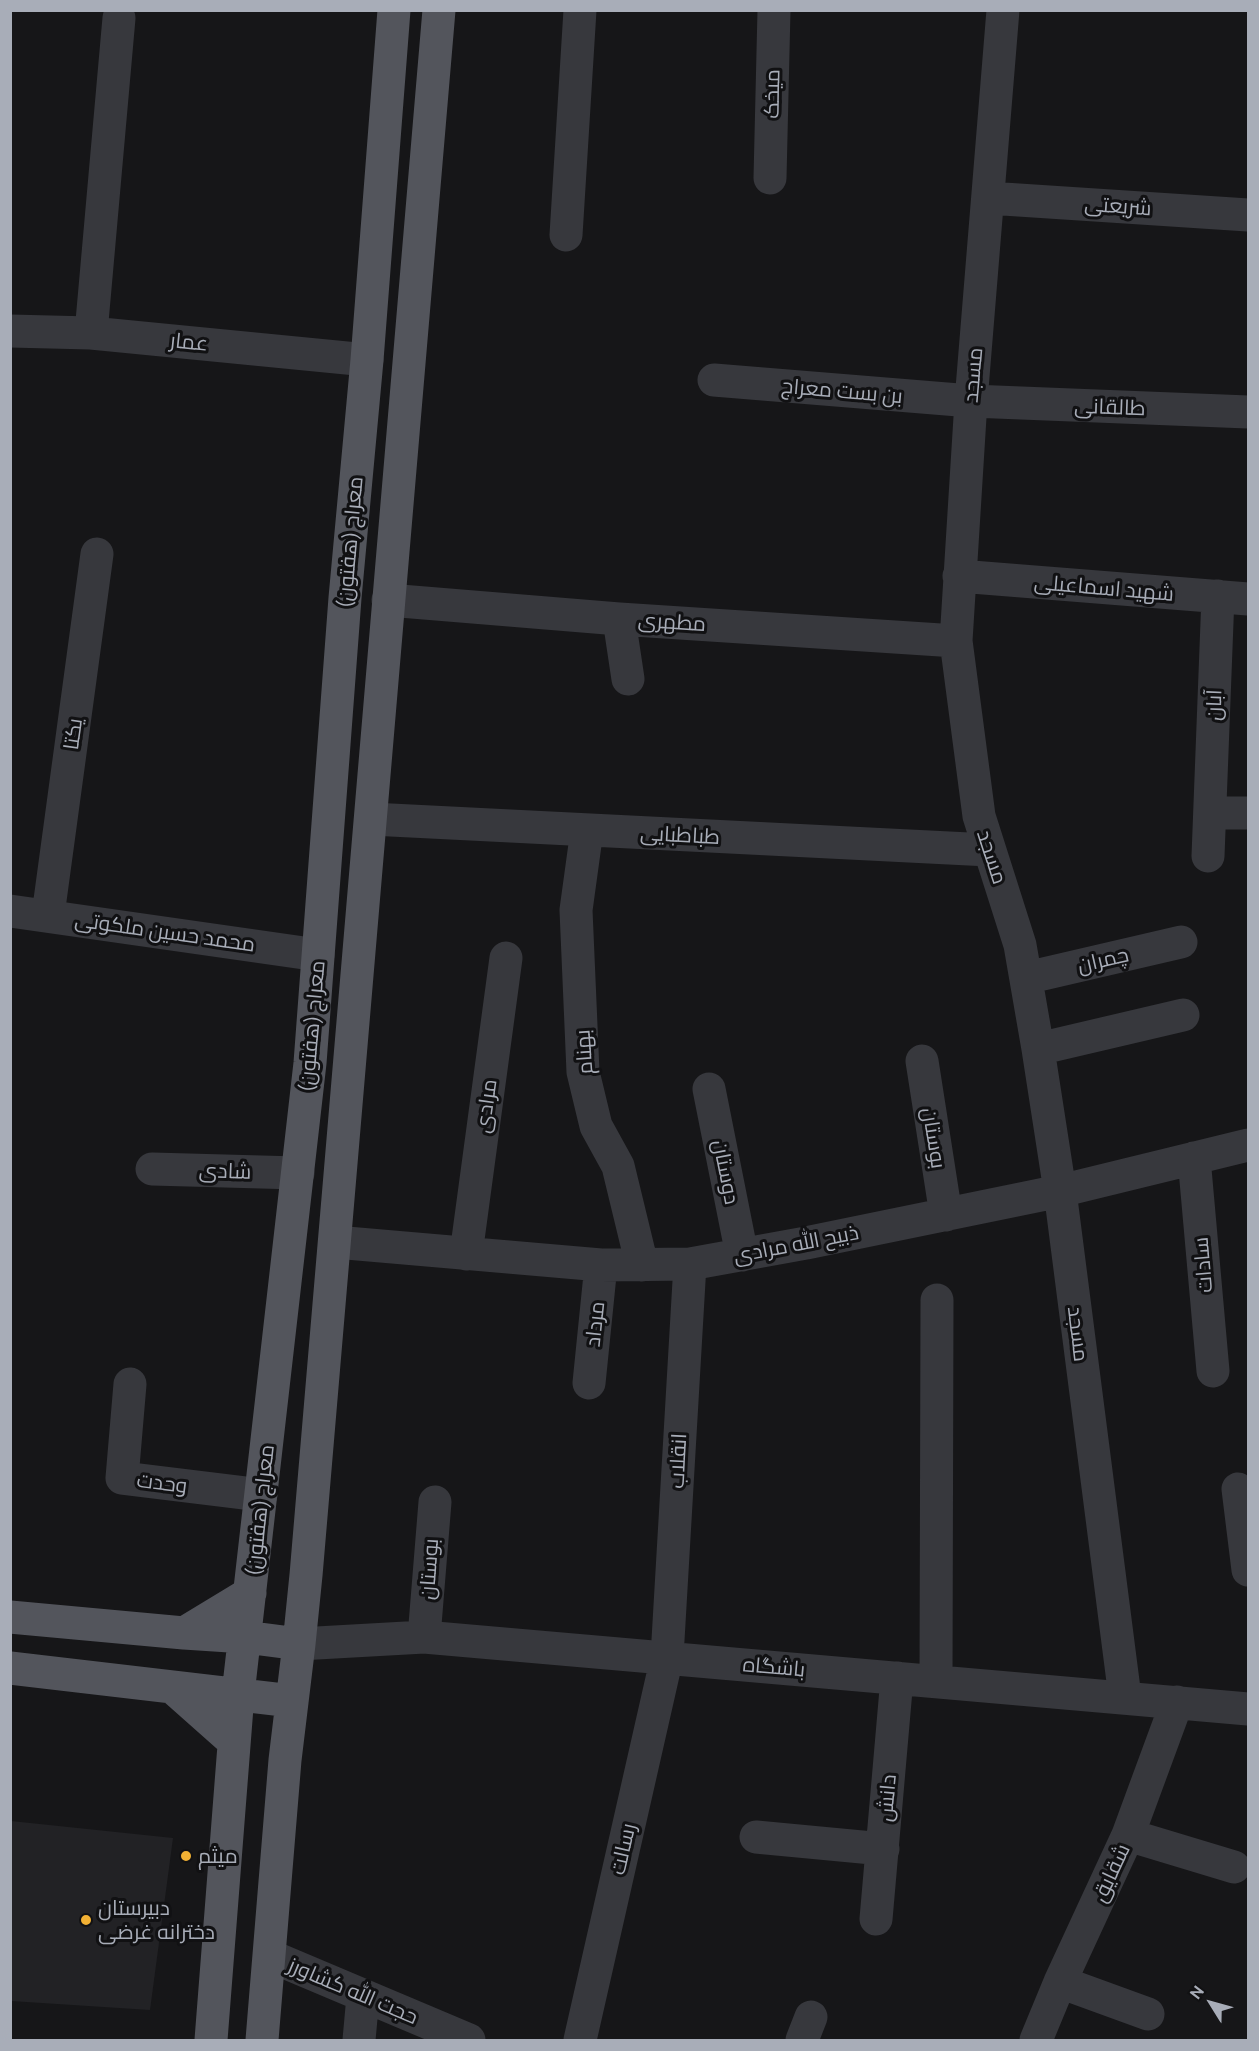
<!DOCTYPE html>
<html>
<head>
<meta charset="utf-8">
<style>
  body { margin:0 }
  #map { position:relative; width:1259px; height:2051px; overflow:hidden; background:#161618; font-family:Ubuntu,sans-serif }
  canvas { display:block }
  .frame { position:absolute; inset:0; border:12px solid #a8adb8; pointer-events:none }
  .north { position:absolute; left:1181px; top:1973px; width:60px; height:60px; -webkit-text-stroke:4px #111113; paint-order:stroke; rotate:307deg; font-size:16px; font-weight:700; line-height:24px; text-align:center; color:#a8adb8 }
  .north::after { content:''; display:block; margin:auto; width:21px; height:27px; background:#a8adb8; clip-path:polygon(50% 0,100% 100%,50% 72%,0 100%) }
</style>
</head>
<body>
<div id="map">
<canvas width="1259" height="2051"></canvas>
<div class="frame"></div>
<div class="north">N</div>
</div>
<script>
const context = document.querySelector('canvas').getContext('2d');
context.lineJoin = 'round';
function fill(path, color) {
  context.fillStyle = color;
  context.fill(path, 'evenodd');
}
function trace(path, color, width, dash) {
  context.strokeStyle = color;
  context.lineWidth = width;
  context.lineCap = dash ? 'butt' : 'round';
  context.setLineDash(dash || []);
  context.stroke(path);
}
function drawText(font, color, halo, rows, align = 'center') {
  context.font = font + ' Ubuntu,Cairo,sans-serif';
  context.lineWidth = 6;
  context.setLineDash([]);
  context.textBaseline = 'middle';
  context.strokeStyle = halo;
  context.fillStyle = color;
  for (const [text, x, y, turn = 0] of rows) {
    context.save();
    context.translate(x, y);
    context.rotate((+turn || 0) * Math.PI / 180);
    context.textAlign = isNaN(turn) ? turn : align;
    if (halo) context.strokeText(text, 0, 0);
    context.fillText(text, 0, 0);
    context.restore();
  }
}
fill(new Path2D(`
  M11 1821 173 1838 150 2010 11 2001Z`), '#222225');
trace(new Path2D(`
  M1003 10 971 401 956 641 979 816 1020 945 1038 1049 1060 1191 1125 1697
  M770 178 774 10
  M988 198 1248 215
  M566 235 580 10
  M10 331 91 333 367 360
  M91 333 119 18
  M714 380 971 401 1248 412
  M959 576 1248 599
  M388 600 619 619 956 641
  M619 619 628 679
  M1210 813H1248
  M371 819 989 850
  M587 830 576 910 583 1072 596 1126 618 1166 642 1265
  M1208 856 1218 596
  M10 911 318 955
  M48 915 97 554
  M1026 978 1181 942
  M1038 1049 1183 1015
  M922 1061 946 1215
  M709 1089 742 1255
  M1194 1158 1213 1371
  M152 1169 298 1173
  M335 1242 601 1265 690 1264 806 1243 1060 1191 1248 1145
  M466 1254 506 958
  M589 1383 601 1265
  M130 1384 122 1478 261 1495
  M1238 1489 1248 1570
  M424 1637 435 1502
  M299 1644 424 1637 1248 1709
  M936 1681 937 1300
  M1128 1835 1234 1867
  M756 1837 883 1849
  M876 1919 897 1678
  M270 1956 469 2040
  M1060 1982 1148 2014
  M359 2040 363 1996
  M580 2040 667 1657 690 1264
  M802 2040 811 2017
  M1036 2040 1060 1982 1128 1835 1177 1702`), '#37383d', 33);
trace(new Path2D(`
  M10 1617 184 1633 245 1637 299 1644
  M184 1633 250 1593
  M10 1668 292 1701
  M172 1687 234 1742
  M211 2040 238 1694 310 1063 345 598 367 360 394 10
  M262 2040 285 1760 299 1644 306 1575 439 10`), '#53555c', 33);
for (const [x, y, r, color] of [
  [186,1856,6,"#f2b134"],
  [86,1920,6,"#f2b134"]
]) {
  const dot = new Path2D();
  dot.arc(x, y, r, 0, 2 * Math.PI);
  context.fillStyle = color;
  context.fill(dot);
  trace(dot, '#111113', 2);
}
drawText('21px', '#a8adb8', '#111113', [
  ["میخک",772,94,-89],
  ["شریعتی",1118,206,4],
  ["عمار",189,342,6],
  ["مسجد",973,375,-85],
  ["بن بست معراج",842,391,5],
  ["طالقانی",1110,407,2],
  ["معراج (هفتون)",350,542,-85],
  ["شهید اسماعیلی",1104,588,5],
  ["مطهری",672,622,4],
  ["آبان",1214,705,-88],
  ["یکتا",73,734,-82],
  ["طباطبایی",680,835,3],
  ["مسجد",992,857,72],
  ["محمد حسین ملکوتی",165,932,8],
  ["چمران",1103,960,-13],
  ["معراج (هفتون)",312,1026,-85],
  ["بهنام",584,1052,-94],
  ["مرادی",486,1106,-82],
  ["بوستان",934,1138,81],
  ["شادی",225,1171,2],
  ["دوستان",726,1172,79],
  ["ذبیح الله مرادی",796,1244,-11],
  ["سادات",1203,1265,-95],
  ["مرداد",595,1324,-84],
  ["مسجد",1078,1334,83],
  ["انقلاب",678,1461,-87],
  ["وحدت",162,1483,7],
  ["معراج (هفتون)",260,1510,-84],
  ["بوستان",429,1569,-86],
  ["باشگاه",774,1667,5],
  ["دانش",887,1798,-85],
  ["رسالت",623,1849,-77],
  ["شقایق",1111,1873,-65],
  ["حجت الله کشاورز",353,1991,23]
]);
drawText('21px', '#a8adb8', '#111113', [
  ["میثم",198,1856],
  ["دبیرستان",98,1908],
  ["دخترانه غرضی",98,1932]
], 'left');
</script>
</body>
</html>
